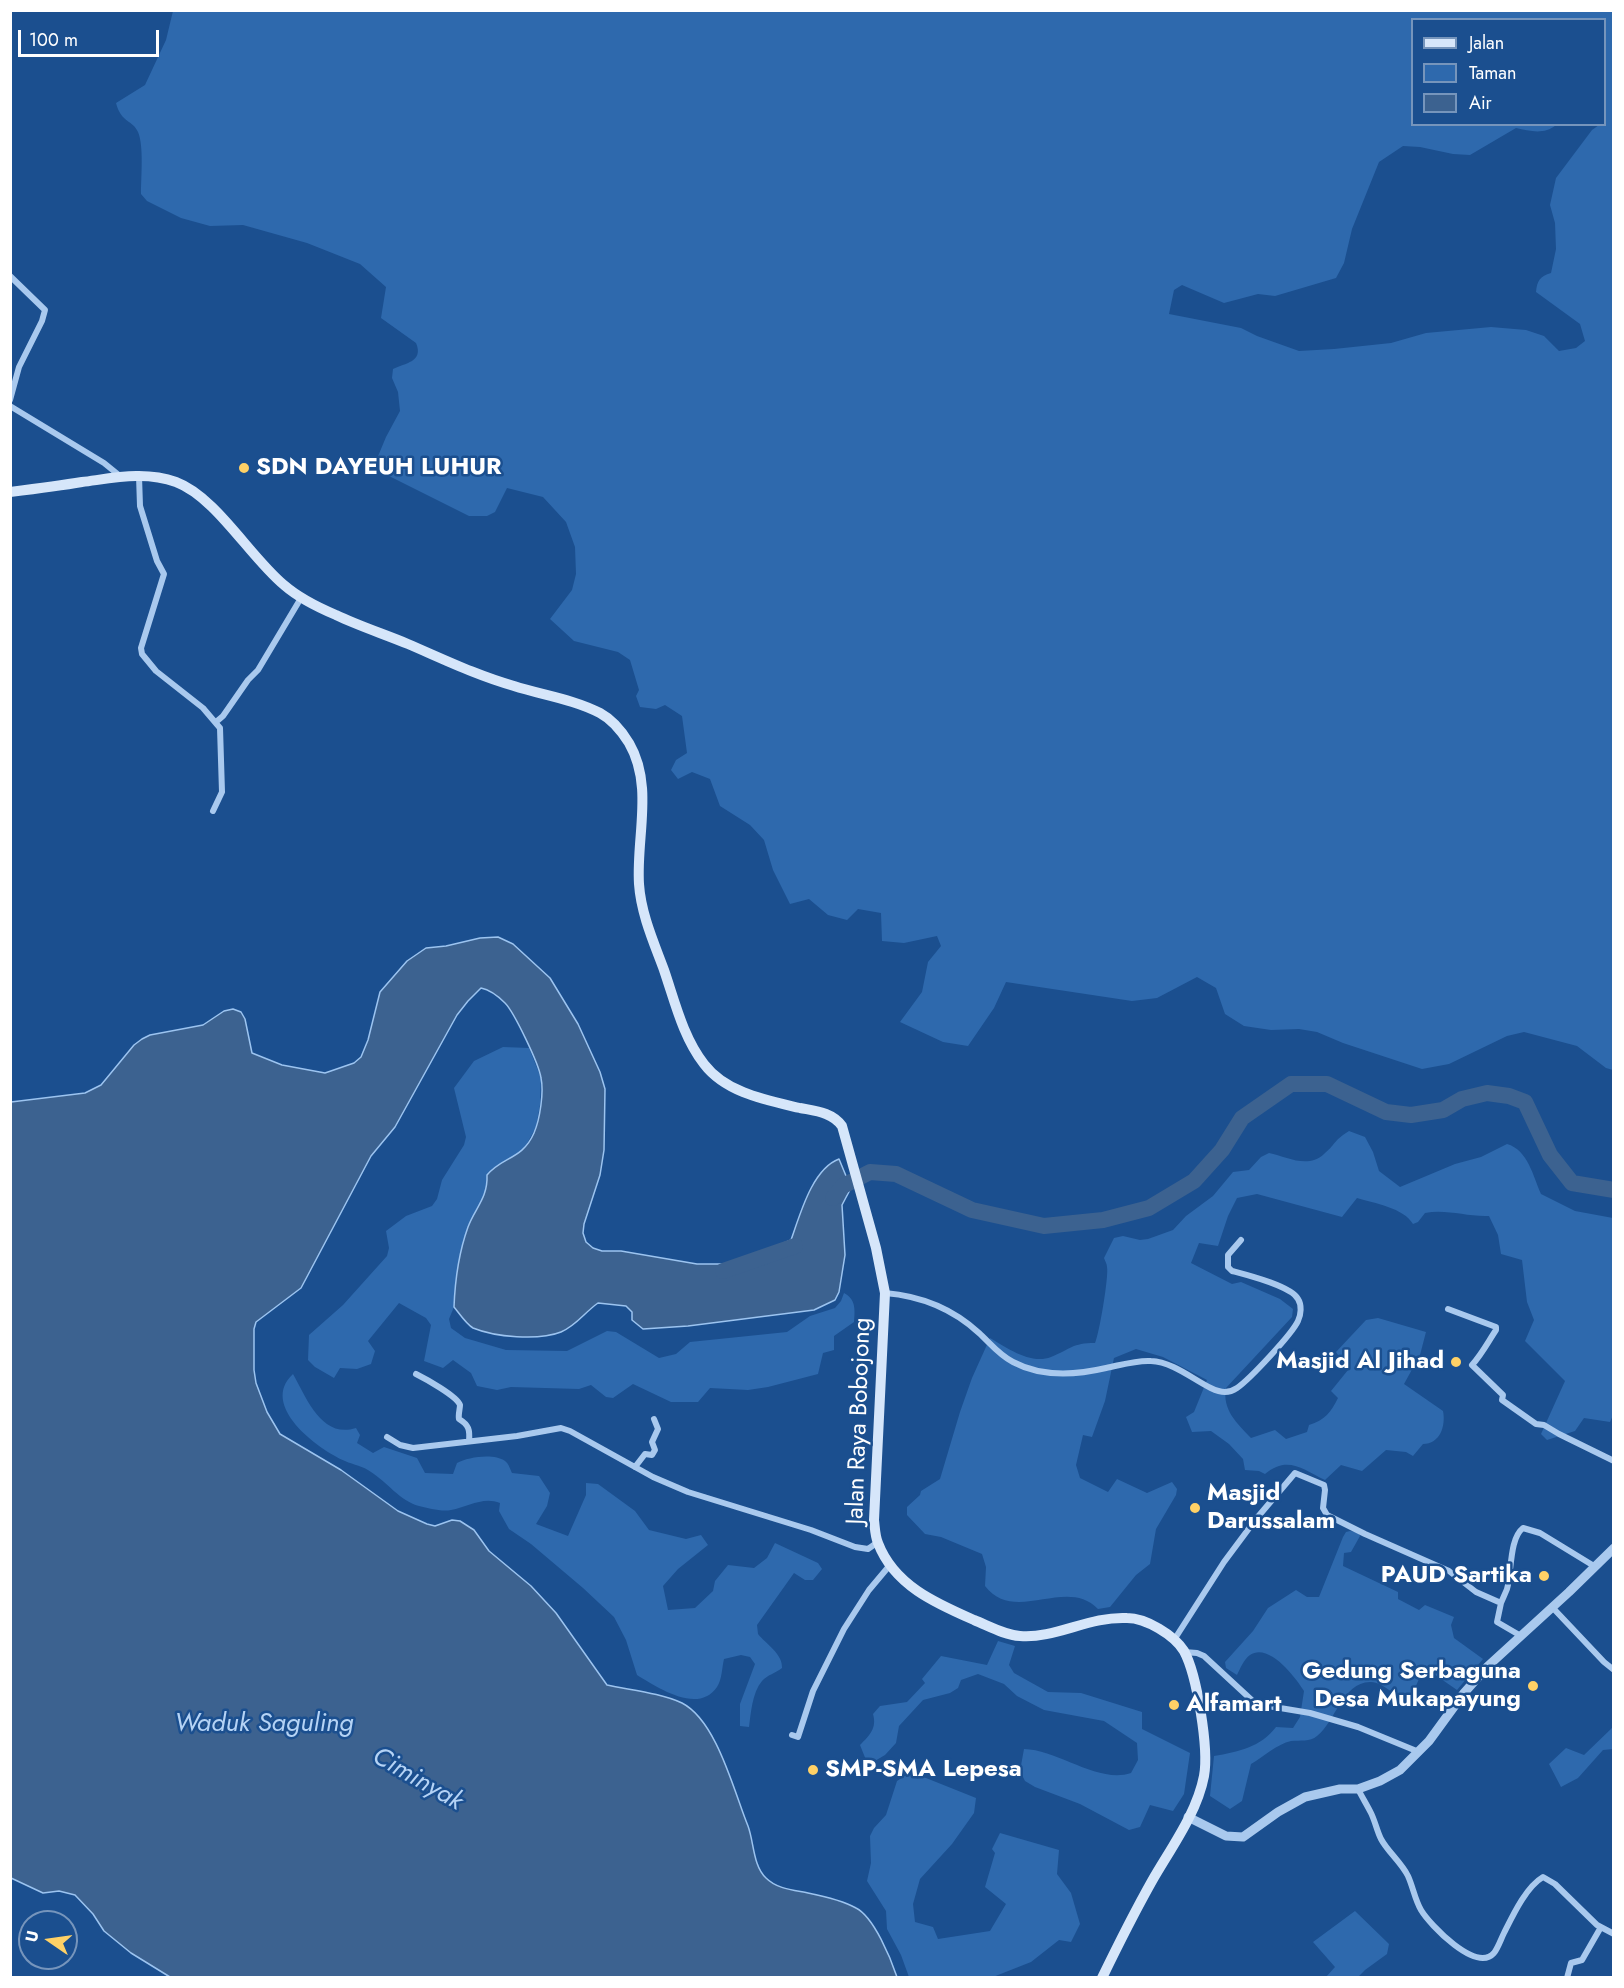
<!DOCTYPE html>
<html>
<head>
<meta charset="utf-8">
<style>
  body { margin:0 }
  #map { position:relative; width:1624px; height:1988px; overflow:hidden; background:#1b4f8f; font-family:Jost,sans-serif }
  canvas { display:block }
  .frame { position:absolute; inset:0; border:12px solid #fff; pointer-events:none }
  .legend { position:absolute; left:1411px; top:18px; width:195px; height:108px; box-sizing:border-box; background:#1b4f8f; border:2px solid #7695bc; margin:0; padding:8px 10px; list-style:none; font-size:18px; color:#fff }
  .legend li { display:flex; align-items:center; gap:12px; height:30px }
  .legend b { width:30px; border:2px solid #7695bc }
  .north { position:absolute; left:18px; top:1910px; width:60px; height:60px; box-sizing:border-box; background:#1b4f8f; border:2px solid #7695bc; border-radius:50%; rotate:283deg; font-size:16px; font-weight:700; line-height:24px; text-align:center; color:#fff }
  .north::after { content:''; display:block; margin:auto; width:21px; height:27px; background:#ffd166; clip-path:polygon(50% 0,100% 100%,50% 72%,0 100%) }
  .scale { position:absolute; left:18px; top:30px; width:141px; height:27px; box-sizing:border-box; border:3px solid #fff; border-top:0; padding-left:8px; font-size:18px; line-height:21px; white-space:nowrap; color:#fff; -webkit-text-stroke:4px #1b4f8f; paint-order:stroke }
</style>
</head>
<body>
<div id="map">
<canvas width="1624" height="1988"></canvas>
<div class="frame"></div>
<ul class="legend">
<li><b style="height:8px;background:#d6e6fa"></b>Jalan</li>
<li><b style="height:16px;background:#2e69ad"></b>Taman</li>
<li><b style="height:16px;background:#3c6290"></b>Air</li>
</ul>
<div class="north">U</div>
<div class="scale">100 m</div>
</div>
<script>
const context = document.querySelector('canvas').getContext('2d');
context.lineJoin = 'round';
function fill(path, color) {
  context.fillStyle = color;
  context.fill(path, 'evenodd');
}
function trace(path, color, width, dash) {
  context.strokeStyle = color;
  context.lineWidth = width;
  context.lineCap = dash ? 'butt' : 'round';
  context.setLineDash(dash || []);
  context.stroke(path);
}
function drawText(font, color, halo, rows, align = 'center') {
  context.font = font + ' Jost,sans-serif';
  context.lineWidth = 5;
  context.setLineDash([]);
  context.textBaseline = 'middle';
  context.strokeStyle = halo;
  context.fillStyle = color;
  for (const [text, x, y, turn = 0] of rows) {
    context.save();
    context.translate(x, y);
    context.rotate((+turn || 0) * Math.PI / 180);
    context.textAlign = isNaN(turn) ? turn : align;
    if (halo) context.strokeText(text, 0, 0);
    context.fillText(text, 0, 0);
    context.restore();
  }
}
fill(new Path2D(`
  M173 11H1613V1070L1606 1068 1577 1046 1524 1032 1507 1036 1449 1064 1422 1069 1343 1043 1317 1032 1299 1029 1271 1030 1244 1026 1225 1014 1216 988 1197 977 1157 998 1132 1001 1006 982 994 1008 968 1046 943 1042 900 1022 922 992 928 962 941 946 937 936 904 943 882 941 881 913 858 909 847 920 828 915 809 899 790 904 773 870 764 840 750 825 720 806 710 779 692 772 678 779 671 770 676 760 687 753 682 716 665 705 656 709 640 707 636 696 639 690 630 660 618 652 574 641 550 619 572 590 576 574 575 547 566 522 543 497 507 488 495 512 487 516H469L387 475 376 461 386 437 400 411 398 392 392 378 393 369C405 363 424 362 416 343L381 318 386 287 360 264 307 243 243 225 210 226 181 218 147 201 141 194C141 177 144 146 138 132 133 120 121 123 116 103L145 85 166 40ZM1412 20H1604V124L1599 125 1592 130 1556 178 1550 205 1555 223 1556 249 1551 273C1540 276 1537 281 1536 292L1580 324 1585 341 1576 348 1559 351 1544 336 1526 330 1491 327 1426 333 1391 343 1334 349 1299 351 1257 336 1241 328 1169 314 1174 290 1182 285 1224 303 1258 294 1275 296 1336 278 1344 263 1352 229 1379 162 1403 146 1420 147 1453 154 1470 155 1516 128C1530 131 1544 135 1556 125L1412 124Z
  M503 1047 529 1048 541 1078 540 1105 536 1127 524 1149 487 1175C488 1200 475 1207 468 1227 462 1246 455 1288 454 1307L449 1319 451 1328 465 1338 506 1350 567 1351 607 1331 616 1332 659 1358 676 1354 690 1342 787 1332 810 1316 835 1308 841 1301 844 1293C856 1299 855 1310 854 1322L834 1336V1350L823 1353 818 1374 768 1387 748 1390 710 1388 698 1402H671L633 1384 613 1398 606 1397 591 1385 579 1389 511 1387 497 1390 477 1386 471 1373 453 1360 443 1368 424 1361 431 1325 426 1318 399 1303 368 1341 375 1351 371 1364 357 1369 340 1368 334 1378 315 1367 308 1360 309 1335 343 1305 387 1256 389 1248 386 1231 406 1216 432 1206 437 1199 442 1180 464 1145 466 1137 454 1088 474 1061Z
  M1349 1131 1365 1137 1373 1152 1379 1171 1400 1187 1455 1164 1481 1157 1507 1144C1528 1150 1533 1176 1541 1194L1575 1211 1613 1218 1614 1413 1610 1422 1584 1418 1575 1431 1547 1440 1541 1434 1565 1381 1525 1341 1534 1320 1527 1302 1522 1260 1501 1254 1498 1235 1489 1216C1467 1217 1447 1209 1425 1213L1418 1222 1413 1224C1404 1208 1374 1203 1357 1198L1342 1217 1257 1194 1237 1198 1228 1216 1218 1246 1199 1243 1191 1263 1232 1284 1241 1282 1280 1299 1293 1309 1292 1317 1226 1388C1222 1410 1237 1423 1251 1438L1275 1430 1286 1439 1307 1432 1309 1425C1325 1420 1331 1412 1338 1398L1331 1391 1348 1370 1336 1352 1366 1320 1378 1318 1426 1332 1420 1355 1404 1384 1443 1411C1446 1426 1440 1444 1423 1444L1413 1456 1406 1452 1386 1450 1362 1471 1341 1465 1325 1480C1303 1469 1287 1455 1265 1474L1259 1471 1245 1470 1243 1459 1229 1444 1211 1431 1192 1432 1186 1417 1194 1412 1207 1380 1163 1357 1136 1349 1114 1358 1105 1401 1092 1437 1083 1435 1076 1465 1080 1478 1108 1492 1117 1479 1147 1493 1172 1482 1177 1489 1176 1495 1156 1529 1150 1564 1136 1575 1110 1607 1098 1609C1066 1576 1015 1625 985 1586L986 1567 982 1554 941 1537 925 1534 907 1515V1507L920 1495 921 1491 940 1479 960 1412 972 1378 990 1338C1007 1348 1031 1365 1051 1357 1071 1349 1072 1343 1095 1343 1099 1335 1109 1276 1107 1267 1107 1264 1105 1261 1104 1258L1114 1238 1123 1236 1140 1240 1148 1239 1173 1230 1186 1216 1213 1196 1233 1172 1249 1170 1261 1157 1269 1153C1287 1157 1308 1169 1324 1154 1335 1145 1334 1140 1349 1131Z
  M293 1374C307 1399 322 1439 356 1428L360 1435 357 1443 373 1453 384 1447 417 1458 425 1473 453 1474 457 1463C468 1457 494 1453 505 1461 509 1464 510 1469 512 1473L539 1476 550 1493 547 1506 536 1524 568 1536 586 1495V1483L598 1484 635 1511 649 1530 686 1539 701 1535 708 1545 678 1569 663 1586 668 1610 695 1608 713 1591 715 1581 728 1565 754 1568 767 1558 775 1543 818 1563 822 1569 813 1580H805L794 1573 757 1625 758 1634C766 1644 783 1654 782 1668 776 1673 767 1675 762 1681 752 1693 751 1713 749 1727L740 1726V1704L755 1664 750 1657 741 1655 724 1659C722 1667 722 1680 717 1687 698 1715 657 1687 637 1675L626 1640 614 1617 583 1588 531 1544 509 1529 499 1511 500 1503C483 1496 468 1507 451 1510 441 1512 429 1508 419 1506 400 1501 387 1482 371 1472 363 1466 354 1465 345 1461 317 1449 259 1405 293 1374Z
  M1350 1531 1358 1532 1360 1536 1351 1552 1344 1553 1343 1566 1398 1592V1599L1419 1610 1425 1605 1454 1617 1451 1625 1454 1638 1483 1659 1457 1690 1431 1672 1419 1679 1415 1688 1419 1691 1420 1696C1404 1711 1387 1681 1370 1682 1342 1683 1336 1721 1317 1736 1310 1742 1300 1740 1291 1741 1277 1744 1263 1757 1251 1764L1242 1801 1230 1809 1210 1796 1214 1756C1238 1752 1261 1747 1276 1727L1293 1728 1300 1717 1304 1691C1296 1678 1269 1642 1250 1655 1244 1659 1240 1669 1237 1675L1226 1668 1225 1662 1253 1631 1268 1608 1296 1590 1307 1597H1319L1343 1537 1346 1532Z
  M998 1641 1015 1646 1009 1665 1014 1673 1048 1692 1081 1693 1142 1712V1729L1190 1753 1184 1794 1173 1811 1150 1805 1140 1827 1129 1830 1080 1804 1035 1787 1025 1781 1020 1771 1024 1749C1059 1750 1098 1784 1131 1773L1138 1760 1137 1743 1104 1721 1044 1710 1017 1696 1004 1684 978 1674 961 1680 958 1688 950 1693 923 1700 899 1726 896 1743 885 1755 868 1765 860 1745C870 1735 877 1728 873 1714L880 1706 907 1702 925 1683 922 1679 941 1656 987 1665Z
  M1613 1727V1749L1603 1750 1578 1778 1561 1787 1549 1764 1566 1748 1584 1755Z
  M909 1773 926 1778 976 1798 974 1813 952 1844 920 1879 913 1904 915 1922 933 1927 938 1939 990 1931 1006 1904 985 1887 995 1853 992 1849 1000 1833 1059 1850 1057 1874 1071 1893 1080 1924 1071 1942 1059 1940 1031 1962 993 1977H909L901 1955 887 1929 886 1911 867 1881 871 1863 870 1836 874 1828 886 1815 897 1781Z
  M1355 1911 1389 1944 1387 1954 1365 1970 1358 1977H1326L1335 1967 1313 1942Z`), '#2e69ad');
const water = new Path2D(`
  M498 937 513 944 550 978 578 1024 600 1072 605 1089 604 1150 600 1175 584 1224 583 1233 586 1242 593 1248 602 1251H621L697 1264H762L784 1243 791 1240C800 1215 812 1169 839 1159L851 1188 842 1205 845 1255 839 1292 835 1300 814 1310 688 1326 643 1329 632 1320V1312L626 1306 598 1303C585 1312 576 1326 561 1332 538 1341 495 1337 473 1328 466 1324 459 1313 454 1307 455 1281 459 1252 468 1227 475 1208 488 1198 487 1175 503 1156 522 1160 534 1133 540 1119 544 1092 541 1078 539 1064 514 1012 505 1003 498 996 491 990 481 988L468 1001 457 1015 395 1127 371 1156 301 1288 256 1322 254 1329V1370L256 1383 267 1412 280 1434 341 1470 398 1511 427 1524 435 1526 452 1520 460 1521 474 1530 489 1551 531 1586 556 1613 607 1685C630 1690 661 1693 682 1703 717 1721 734 1792 748 1826 754 1842 753 1866 766 1878 777 1889 793 1890 808 1893 823 1896 842 1900 856 1908 874 1917 891 1959 897 1977H170L131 1953 104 1931 93 1914 75 1895 59 1891 43 1893 11 1878V1102L85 1093 101 1085 134 1045 142 1039 150 1035 203 1025 224 1011 233 1009 241 1012 245 1019 252 1053 282 1065 325 1073 354 1063 361 1057 368 1040 380 992 407 961 426 948 446 946 480 938Z`);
fill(water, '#3c6290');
trace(water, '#9cc4f0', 1.5);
trace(new Path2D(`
  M833 1198 843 1186 870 1172 896 1174 972 1210 1044 1226 1103 1220 1149 1208 1194 1181 1222 1150 1242 1118 1291 1084H1327L1386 1112 1411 1115 1443 1110 1462 1099 1487 1093 1509 1096 1525 1102 1550 1155 1572 1183 1614 1190
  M723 1271 795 1246`), '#3c6290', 16);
trace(new Path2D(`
  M10 276 45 310 42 321 19 367 10 400
  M10 406 104 463 120 476
  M139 476 140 506 157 561 164 574 141 648 142 654 156 671 203 708 220 728 222 792 213 811
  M216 722 223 716 248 680 258 670 301 598
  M885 1293C921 1296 952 1308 979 1333 990 1343 999 1355 1013 1362 1041 1377 1076 1375 1106 1368 1121 1365 1136 1360 1151 1361 1179 1362 1206 1392 1225 1392 1229 1392 1234 1390 1237 1388 1250 1379 1292 1334 1298 1321 1301 1315 1302 1305 1298 1299 1291 1286 1247 1275 1232 1271L1228 1267V1255L1241 1240
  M1448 1309 1496 1327V1330C1488 1342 1482 1354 1472 1365L1503 1395 1502 1400 1536 1424 1544 1425 1559 1434 1614 1461
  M416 1374C424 1378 457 1396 460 1405 460 1409 458 1415 459 1419 469 1425 470 1430 469 1441
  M387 1437 400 1445 413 1448 517 1436 561 1428 570 1431 653 1477 688 1492 811 1530 855 1547 868 1549 878 1542
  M635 1467 645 1454 652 1455 655 1450 652 1442 658 1429 654 1419
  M1501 1603C1503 1598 1505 1594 1507 1589 1512 1572 1509 1539 1523 1528L1540 1533 1594 1566
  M1552 1607 1604 1662 1614 1670
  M1174 1640 1224 1562 1256 1519 1295 1473 1324 1485 1325 1490 1323 1508 1327 1515 1365 1534 1449 1571 1476 1592 1501 1603 1497 1622 1521 1636
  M1184 1652 1197 1653 1204 1656 1256 1704 1310 1713 1358 1727 1419 1752
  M792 1735 798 1737 813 1691 844 1629 869 1590 890 1565
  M1358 1789C1362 1797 1367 1805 1371 1813 1375 1821 1377 1831 1381 1839 1388 1852 1401 1862 1408 1876 1413 1887 1415 1900 1421 1910 1430 1925 1476 1973 1494 1953 1498 1948 1501 1939 1504 1933 1513 1915 1526 1887 1543 1877L1555 1884 1597 1925 1614 1934
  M1567 1978 1571 1963 1582 1960 1601 1927`), '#a9c9ee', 6);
trace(new Path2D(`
  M1188 1817 1226 1836 1243 1837 1278 1812 1305 1797 1340 1789H1358L1380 1781 1400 1770 1429 1741 1464 1693 1488 1666 1569 1592 1614 1548`), '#a9c9ee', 9);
trace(new Path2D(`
  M10 492C34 489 58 486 82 482 114 478 145 471 176 482 216 497 250 557 284 585 299 598 317 607 336 615 359 626 384 634 408 644 443 659 478 676 514 686 542 695 573 699 600 713 613 720 621 730 629 743 654 786 636 837 639 884 641 914 654 943 664 970 675 1002 683 1037 704 1064 726 1093 766 1100 800 1108 815 1111 832 1112 842 1126L876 1248 885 1293 874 1520C875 1528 875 1536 878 1543 894 1585 935 1603 974 1620 989 1626 1004 1635 1020 1636 1055 1639 1089 1616 1127 1618 1146 1618 1174 1635 1184 1651 1197 1675 1209 1749 1204 1776 1197 1813 1171 1848 1152 1881 1134 1913 1118 1945 1102 1978`), '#d6e6fa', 10);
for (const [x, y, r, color] of [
  [244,468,6,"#ffd166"],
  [1456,1362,6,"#ffd166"],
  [1195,1508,6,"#ffd166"],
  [1544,1576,6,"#ffd166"],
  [1533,1686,6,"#ffd166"],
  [1174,1705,6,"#ffd166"],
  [813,1770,6,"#ffd166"]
]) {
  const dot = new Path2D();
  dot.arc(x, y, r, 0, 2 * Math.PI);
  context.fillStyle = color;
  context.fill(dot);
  trace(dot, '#1b4f8f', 2);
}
drawText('bold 24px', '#fff', '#1b4f8f', [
  ["SDN DAYEUH LUHUR",256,468],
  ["Masjid Al Jihad",1444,1362,"right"],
  ["Masjid",1207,1494],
  ["Darussalam",1207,1522],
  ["PAUD Sartika",1532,1576,"right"],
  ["Gedung Serbaguna",1521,1672,"right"],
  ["Desa Mukapayung",1521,1700,"right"],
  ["Alfamart",1186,1705],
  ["SMP-SMA Lepesa",825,1770]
], 'left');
drawText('24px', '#fff', '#1b4f8f', [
  ["Jalan Raya Bobojong",860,1421,-88]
]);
drawText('italic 26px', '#b5d3f5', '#1b4f8f', [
  ["Waduk Saguling",264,1725],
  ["Ciminyak",417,1780,30]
]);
</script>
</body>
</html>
